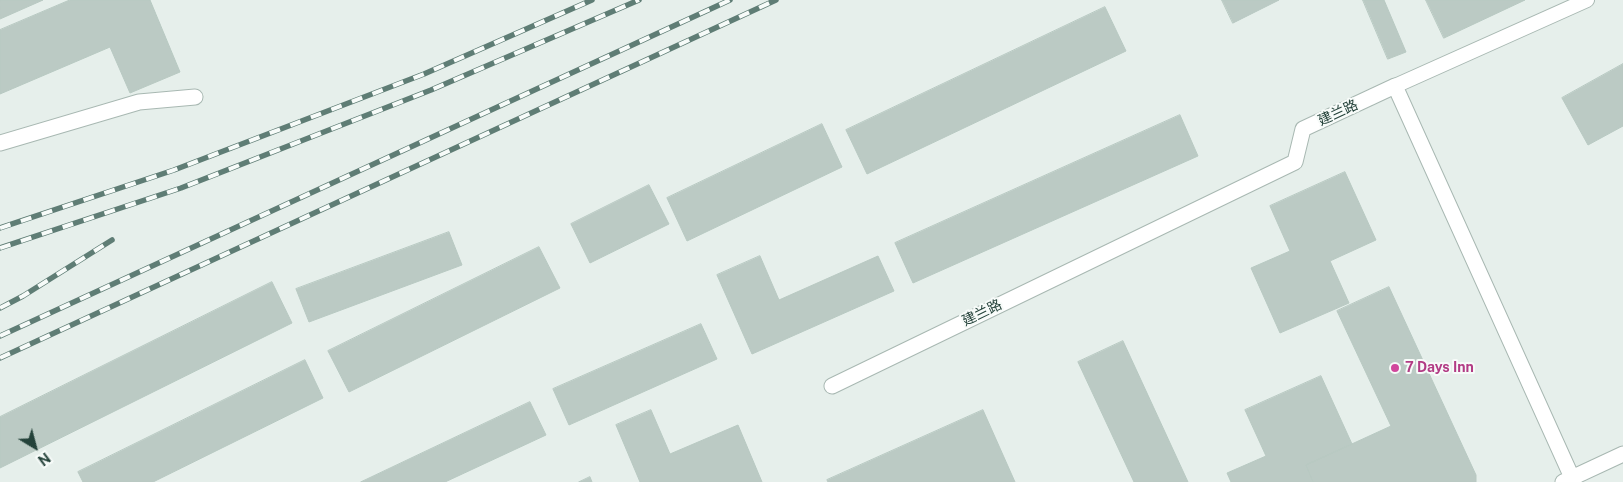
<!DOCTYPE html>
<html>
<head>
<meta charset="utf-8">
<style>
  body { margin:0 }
  #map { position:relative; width:1623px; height:482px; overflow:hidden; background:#e6efeb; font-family:"Public Sans",sans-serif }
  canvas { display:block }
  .north { position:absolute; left:10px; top:422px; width:50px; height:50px; -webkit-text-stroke:4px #f7fbf9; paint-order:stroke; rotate:143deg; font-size:14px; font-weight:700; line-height:20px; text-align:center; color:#24423a }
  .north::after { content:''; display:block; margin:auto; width:18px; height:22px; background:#24423a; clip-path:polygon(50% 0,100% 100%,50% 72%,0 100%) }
</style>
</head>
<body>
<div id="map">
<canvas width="1623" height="482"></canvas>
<div class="north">N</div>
</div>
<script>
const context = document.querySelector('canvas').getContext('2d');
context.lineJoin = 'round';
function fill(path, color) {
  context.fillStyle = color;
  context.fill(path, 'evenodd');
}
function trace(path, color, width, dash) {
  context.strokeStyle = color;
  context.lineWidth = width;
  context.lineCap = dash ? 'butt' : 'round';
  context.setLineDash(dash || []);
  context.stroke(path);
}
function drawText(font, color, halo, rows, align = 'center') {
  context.font = font + ' "Public Sans","Noto Sans SC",sans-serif';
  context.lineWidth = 4;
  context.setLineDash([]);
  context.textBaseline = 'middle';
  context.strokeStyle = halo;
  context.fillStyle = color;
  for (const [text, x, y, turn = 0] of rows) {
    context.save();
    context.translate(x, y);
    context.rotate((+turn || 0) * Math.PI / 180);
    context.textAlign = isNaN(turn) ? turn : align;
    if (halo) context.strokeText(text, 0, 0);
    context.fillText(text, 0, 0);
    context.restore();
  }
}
const building = new Path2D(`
  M0 0H43L0 19Z
  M70 0H150L180 72 130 93 110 47 0 94V30Z
  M1222 0H1279L1233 23Z
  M1363 0H1384L1406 52 1388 59Z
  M1426 0H1525L1444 38Z
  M1105 7 1126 51 867 174 846 130Z
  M1623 64V126L1588 145 1562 98Z
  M1180 115 1198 156 913 283 895 243Z
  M822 124 842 167 687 241 667 198Z
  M1345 172 1376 240 1330 261 1349 303 1280 333 1251 268 1290 251 1270 206Z
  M649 185 669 224 590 263 571 224Z
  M449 232 462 265 309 322 296 289Z
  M539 247 560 288 349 392 328 351Z
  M760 256 779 300 878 256 894 291 752 354 717 275Z
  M272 282 292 323 0 468V417Z
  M1389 287 1476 475V482H1313L1306 465 1391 426 1337 311Z
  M701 324 717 359 569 425 553 389Z
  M1123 341 1188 482H1134L1078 362Z
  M305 360 323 398 153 482H83L78 472Z
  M1321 376 1352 444 1306 465 1313 482H1231L1227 473 1266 456 1245 410Z
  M530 402 546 435 445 482H361Z
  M651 410 670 454 738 425 762 482H640L616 425Z
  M983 410 1015 482H828L827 480Z
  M590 477 592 482H579Z`);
fill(building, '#bbcac4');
trace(building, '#b8c9c2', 1);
const lane = new Path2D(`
  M1395 86 1587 0`);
const street = new Path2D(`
  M0 143 139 102 195 97
  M832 386 1295 162 1303 129 1395 86 1574 482
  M1563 482 1623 454`);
trace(lane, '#a8b8b2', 16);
trace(street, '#a8b8b2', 17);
trace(lane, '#fff', 14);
trace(street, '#fff', 15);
const rail = new Path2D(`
  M0 228 174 170 424 74 592 0
  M0 248 181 188 431 90 639 0
  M0 308 23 296 112 240
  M0 336 730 0
  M0 358 776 0`);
trace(rail, '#5f7d75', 5.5);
trace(rail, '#f7fbf9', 4, [11]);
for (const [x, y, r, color] of [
  [1395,368,5,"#d1479c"]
]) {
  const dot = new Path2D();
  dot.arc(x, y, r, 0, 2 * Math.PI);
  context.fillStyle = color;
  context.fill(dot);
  trace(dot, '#f7fbf9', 2);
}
drawText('14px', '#24423a', '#f7fbf9', [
  ["建兰路",1338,113,-25],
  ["建兰路",982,313,-26]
]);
drawText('bold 14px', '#b23c85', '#f7fbf9', [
  ["7 Days Inn",1405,368]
], 'left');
</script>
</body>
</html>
